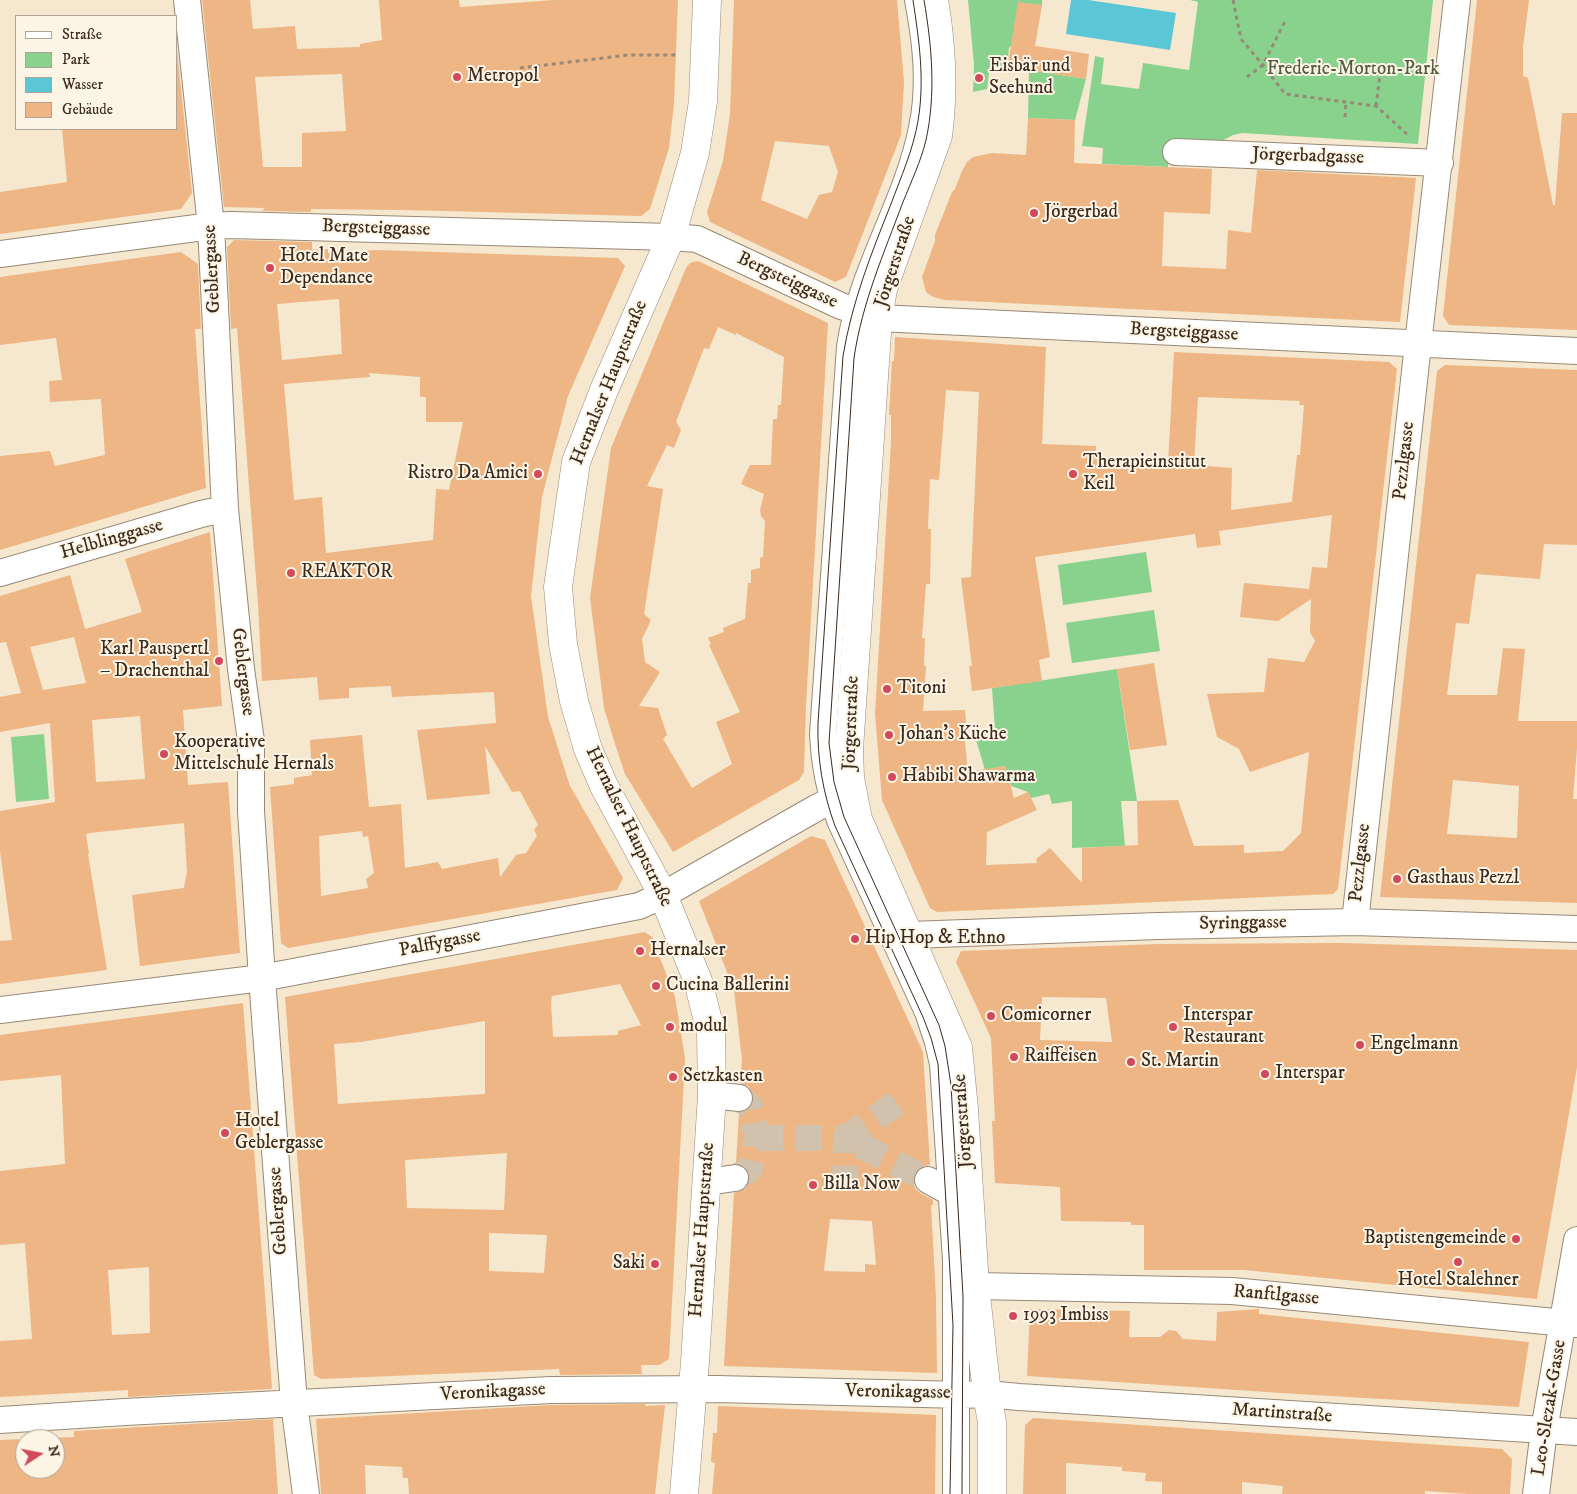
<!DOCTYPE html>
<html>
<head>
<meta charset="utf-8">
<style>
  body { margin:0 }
  #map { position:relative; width:1577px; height:1494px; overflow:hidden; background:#f5e8cf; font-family:"IM FELL DW Pica",serif }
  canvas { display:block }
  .legend { position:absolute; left:15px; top:15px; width:162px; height:115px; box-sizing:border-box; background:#fcf5e5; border:1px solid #afa495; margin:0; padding:6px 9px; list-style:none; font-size:15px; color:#3b2a1e }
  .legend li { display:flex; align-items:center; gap:10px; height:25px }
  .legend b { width:25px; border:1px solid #afa495 }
  .north { position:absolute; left:15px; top:1429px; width:50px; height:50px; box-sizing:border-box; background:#fcf5e5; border:1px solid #afa495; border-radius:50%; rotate:79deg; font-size:14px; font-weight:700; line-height:20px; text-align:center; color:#3b2a1e }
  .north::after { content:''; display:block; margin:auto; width:18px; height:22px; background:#d1495b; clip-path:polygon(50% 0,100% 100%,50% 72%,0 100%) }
</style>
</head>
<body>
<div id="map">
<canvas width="1577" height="1494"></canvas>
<ul class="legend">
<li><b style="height:6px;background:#fff"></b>Straße</li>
<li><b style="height:14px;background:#89d28d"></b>Park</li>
<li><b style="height:14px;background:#5bc6d6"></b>Wasser</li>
<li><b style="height:14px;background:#eeb585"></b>Gebäude</li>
</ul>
<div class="north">N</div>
</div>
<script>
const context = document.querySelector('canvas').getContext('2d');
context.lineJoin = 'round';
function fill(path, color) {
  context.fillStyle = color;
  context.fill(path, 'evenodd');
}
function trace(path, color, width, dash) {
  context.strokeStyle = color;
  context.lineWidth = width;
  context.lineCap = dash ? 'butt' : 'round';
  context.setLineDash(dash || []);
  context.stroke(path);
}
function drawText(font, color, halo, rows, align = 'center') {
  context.font = font + ' "IM FELL DW Pica",serif';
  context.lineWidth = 4;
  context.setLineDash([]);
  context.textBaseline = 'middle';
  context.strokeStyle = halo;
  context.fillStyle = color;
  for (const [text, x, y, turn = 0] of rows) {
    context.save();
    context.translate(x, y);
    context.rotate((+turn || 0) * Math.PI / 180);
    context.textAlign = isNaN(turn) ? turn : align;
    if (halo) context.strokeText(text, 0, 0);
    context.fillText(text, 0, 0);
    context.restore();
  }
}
fill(new Path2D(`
  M968 0H1042V5L1009 48 1007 69 990 65 987 89 973 92 974 65Z
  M1190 0H1433L1418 144 1242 133 1233 135 1218 143 1169 141 1168 167 1102 164 1103 148 1082 146 1095 56 1104 58 1101 84 1139 89 1143 63 1189 70 1198 2Z
  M1029 70 1086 79 1075 120 1028 118Z
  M1146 552 1152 592 1063 605 1058 565Z
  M1154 610 1160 651 1072 663 1066 623Z
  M1117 669 1137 801H1121L1125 846 1072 848V801L1052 804 1049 794 1031 798 1028 792 1011 786 1005 766 985 770 974 733 995 730 992 688Z
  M44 734 49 799 16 802 11 737Z`), '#89d28d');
fill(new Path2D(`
  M1071 0H1088L1176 13 1170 50 1066 34Z`), '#5bc6d6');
fill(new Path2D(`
  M202 0H250L253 29 295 26 297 49 360 47V44L382 40 379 0H459L460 7 554 0H678L674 103 669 148 650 209 641 216 404 210 311 209V212L262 211 265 208 224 207ZM342 74 346 131 302 133V167H263L255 77Z
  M734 0H897L904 82 901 135 846 277 835 282 710 222 707 212 723 161 730 114ZM775 141 829 146 838 172 832 192 819 195 807 219 761 200Z
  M1477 0H1529L1523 47V76L1528 78 1553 205H1555L1562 113H1577V330L1449 325 1443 316Z
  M1018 2 1042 5 1035 46 1089 54 1086 79 1029 70V72L1007 69Z
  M176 41 192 193 181 209 0 234V192L67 182 62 129H176Z
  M1028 118 1075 120 1074 163 1212 169 1210 214 1164 212 1162 266 1226 269 1228 230 1251 233 1257 170 1416 178 1400 322 945 300 933 297 926 292 922 277 935 241V235L952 192 955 189 962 171 967 162 973 157 992 153 1026 155Z
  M234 240 312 242V250L328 249V253L376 250 618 258 625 266 568 396 542 497 531 596 548 717 570 786 623 878 617 890 288 948 281 943 270 787 294 784V778L312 775 310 740 362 735 369 807 401 804 405 868 438 862 442 869 498 858 500 877 516 855 526 853 537 836 534 830 538 825 520 791 512 792 485 746 490 794 427 800 417 730 496 723 494 692 392 697 391 686 349 688V698L319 700 317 677 262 681 258 605 237 328 231 329 227 247ZM339 299 342 354 282 360 277 304ZM369 373 420 377V397H426V422H463L449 490 436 489 433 540 326 553 322 497 294 500 284 384 370 377ZM362 831 363 837 368 836 374 873 366 879 368 888 321 896 319 836Z
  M181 252 198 264 201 329H195L206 488 0 550V456L50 451 55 466 105 455 101 399 50 402 49 381 62 380 56 338 0 345V277Z
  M698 261 828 323 806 705 804 772 799 780 673 852 625 774 616 747 604 708 590 598 611 448 686 268 690 263ZM718 327 736 335V333L784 357 781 405H778L777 419H773L771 465H750L741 484 764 494 760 510 761 516 765 521 763 557 760 558V568L751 570V583H748L745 619 723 628 724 632 708 638 711 644 709 645 740 712 716 722 732 764 692 788 663 739 667 735 658 708 639 706 660 672 645 662 642 639 651 620 644 614 663 489 647 486 667 445 674 448 681 430 676 422 704 348 709 349Z
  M895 337 1046 347 1042 444 1096 446 1095 459 1168 464 1174 352 1389 362 1397 369 1338 889 1333 894 937 912 930 908 882 800 875 714 891 442V415H889L892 361H894ZM946 390 979 392 971 577 961 578 972 666H969L972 691 1042 681 1039 660 1050 657 1035 557 1195 534 1197 548 1221 545 1219 531 1332 515 1327 568 1312 567 1309 589 1244 583 1240 617 1278 621 1311 599 1310 632 1315 641 1304 662 1268 658 1264 692 1207 694 1217 737 1239 749 1250 772 1309 752 1301 833 1283 851 1244 853V845L1194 846 1178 800 1137 801 1138 845 1082 848V883L1050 848 1036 859 1037 863 986 865 987 832 1037 810 1028 792 1014 798 1005 766 968 772 964 733H967L965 710 923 711 926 666H924L925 638H922L926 584H930L931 529H928L930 479 939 480ZM1198 397 1300 401 1299 405H1304L1300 455H1297L1292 502 1231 510 1232 468 1194 465Z
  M1445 365 1577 370V545L1544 544 1540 579 1476 574 1469 624 1456 623 1447 695H1497L1503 648 1525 649 1518 721H1577V748L1573 799H1577V903L1380 897 1437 371ZM1453 780 1519 786 1517 838 1447 834Z
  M210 532 222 706 183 710 188 785 228 782 240 953 140 966 132 895 184 888 187 872 184 823 90 833 86 834 89 854H88L107 970 0 984V941L12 940 0 851V811L55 802 50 723 0 732V697L21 693 6 642 0 643V596L70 575 85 629 142 612 125 559ZM74 637 86 683 43 690 30 647ZM140 716 145 779 96 782 92 720Z
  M1154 663 1167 745 1130 750 1117 669Z
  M811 836 825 840 923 1052 930 1165 920 1167 915 1173 913 1181 915 1188 920 1193 933 1200V1205H931L936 1298 937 1373 724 1366 734 1193 745 1189 749 1183 750 1176 746 1168 741 1164 736 1163 739 1113 745 1111 751 1107 754 1099 752 1092 748 1086 740 1083 742 1060 734 990 699 901ZM830 1219 872 1221 876 1265 865 1264V1272L824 1271Z
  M645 932 652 937 675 997 685 1058 669 1359 659 1365H641L642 1374 560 1375 559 1369 321 1379 314 1375 285 997ZM620 984 641 1025 618 1031V1035L553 1037 551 1002 552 996ZM485 1021V1094L338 1104 334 1044 361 1042ZM507 1153 504 1210 407 1208 405 1160ZM489 1233 547 1235 544 1273 489 1271Z
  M1341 943 1577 950V1067L1537 1299 1244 1270H1144V1225H1131V1222L1061 1221 1060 1187 995 1183 992 1121H995L991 1038 956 962 961 951 1159 944ZM1042 997 1106 998 1112 1042 1040 1040Z
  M243 1003 272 1388 271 1389 128 1397V1390L0 1397V1341L32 1339 25 1243 0 1245V1171L65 1164 61 1075 0 1081V1035ZM149 1267 150 1333 112 1335 108 1270Z
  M1030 1309 1130 1311 1129 1337H1160L1169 1330 1176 1331 1183 1339 1216 1341 1217 1312 1259 1309V1314L1529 1342 1519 1407 1297 1394 1027 1376Z
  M645 1404V1406L665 1405 655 1494H409L408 1478H403L402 1467 365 1465 366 1494H321L316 1419 551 1405Z
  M718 1406 936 1415 935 1494H712L715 1463 711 1462 713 1433H717Z
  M1033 1418 1502 1449 1512 1459 1510 1494H1468L1425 1491V1494H1282L1283 1486 1242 1482V1494H1162V1482L1145 1481 1146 1473 1122 1471V1467L1066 1463V1494H1023L1025 1425Z
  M273 1419 278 1494H0V1440L25 1439V1469H55V1439H30L74 1437V1431Z`), '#eeb585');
trace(new Path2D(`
  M897 1103 846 1138 928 1180
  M757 1138H846L845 1187
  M735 1178 750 1169 757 1138 750 1106 739 1098`), '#d0c2ac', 26, [26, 13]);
const minor = new Path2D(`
  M187 0 211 226 225 509 241 669 251 741V811L262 978 294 1403 306 1494
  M918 0C926 42 931 85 922 128 907 204 861 270 850 347L823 734C824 764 830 792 840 820L928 1012 938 1042 943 1064 956 1260V1494
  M1176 152 1440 163
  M0 254 211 226 231 225 671 237 697 239 841 306 878 318 1577 351
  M0 573 201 514 225 509
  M1355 922 1418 344 1457 0
  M910 935 1158 926 1355 922 1577 929
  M0 1010 262 978 639 906 663 895 818 807 849 792
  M712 1095 739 1098
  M928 1180 964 1200
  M707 1182 735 1178
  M975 1286 1232 1291 1577 1324
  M0 1420 125 1412 551 1390 717 1389 963 1395 987 1394 1019 1397 1577 1432
  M1536 1494 1544 1430 1577 1240`);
const major = new Path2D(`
  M934 0C942 46 944 90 938 136L883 289 878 318 849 749 850 778 858 819 958 1047 964 1109 975 1286 987 1394 992 1422V1494
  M684 1494 695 1362 712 1095 711 1033 698 981 663 895 604 786 588 749 574 701 563 644 558 587 576 462 604 390 671 237 695 153 703 101 707 0`);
trace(minor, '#988976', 28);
trace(major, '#988976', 29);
trace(new Path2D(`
  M1233 0 1241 39 1263 65 1285 94 1376 106 1409 136
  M520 68 628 55H679
  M1247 77 1263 65 1286 19
  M1376 106 1380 75
  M1345 117 1346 102`), '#988976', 3, [4, 4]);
trace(minor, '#fff', 26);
trace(major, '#fff', 28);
trace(new Path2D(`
  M913 0C919 40 925 80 918 121 913 150 901 177 891 204 871 254 852 302 843 356L818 723C817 759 823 793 835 826L923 1017 931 1038 938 1064 953 1325 950 1494
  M924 0C932 47 936 94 926 140 921 161 911 182 903 202 884 253 862 303 854 358L829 743 834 782 844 817 939 1025 945 1046 951 1085 963 1296 962 1494`), '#3b2a1e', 1);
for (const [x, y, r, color] of [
  [457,77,5,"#d1495b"],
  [979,78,5,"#d1495b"],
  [1034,213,5,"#d1495b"],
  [270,268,5,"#d1495b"],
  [538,474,5,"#d1495b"],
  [1073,474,5,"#d1495b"],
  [291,573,5,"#d1495b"],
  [219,661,5,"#d1495b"],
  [887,689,5,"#d1495b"],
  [889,735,5,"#d1495b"],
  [164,754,5,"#d1495b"],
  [892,777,5,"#d1495b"],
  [1397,879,5,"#d1495b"],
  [855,939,5,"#d1495b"],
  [640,951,5,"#d1495b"],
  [656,986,5,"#d1495b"],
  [991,1016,5,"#d1495b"],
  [670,1027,5,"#d1495b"],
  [1173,1027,5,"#d1495b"],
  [1360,1045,5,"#d1495b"],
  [1014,1057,5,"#d1495b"],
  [1131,1062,5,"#d1495b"],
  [1265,1074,5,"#d1495b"],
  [673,1077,5,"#d1495b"],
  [225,1133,5,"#d1495b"],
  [813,1185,5,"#d1495b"],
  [1516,1239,5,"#d1495b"],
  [1458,1262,5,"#d1495b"],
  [655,1264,5,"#d1495b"],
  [1013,1316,5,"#d1495b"]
]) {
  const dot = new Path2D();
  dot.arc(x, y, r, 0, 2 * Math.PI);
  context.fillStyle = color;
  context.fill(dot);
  trace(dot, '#fcf5e5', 2);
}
drawText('19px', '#3b2a1e', '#fcf5e5', [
  ["Eisbär und",989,67],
  ["Seehund",989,89],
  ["Metropol",467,77],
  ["Jörgerbad",1044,213],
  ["Hotel Mate",280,257],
  ["Dependance",280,279],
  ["Therapieinstitut",1083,463],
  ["Keil",1083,485],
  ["Ristro Da Amici",528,474,"right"],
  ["REAKTOR",301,573],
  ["Karl Pauspertl",209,650,"right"],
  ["– Drachenthal",209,672,"right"],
  ["Titoni",897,689],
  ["Johan's Küche",899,735],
  ["Kooperative",174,743],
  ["Mittelschule Hernals",174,765],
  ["Habibi Shawarma",902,777],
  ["Gasthaus Pezzl",1407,879],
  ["Hip Hop & Ethno",865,939],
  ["Hernalser",650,951],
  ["Cucina Ballerini",666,986],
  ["Comicorner",1001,1016],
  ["Interspar",1183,1016],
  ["Restaurant",1183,1038],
  ["modul",680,1027],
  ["Engelmann",1370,1045],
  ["Raiffeisen",1024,1057],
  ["St. Martin",1141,1062],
  ["Interspar",1275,1074],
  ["Setzkasten",683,1077],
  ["Hotel",235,1122],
  ["Geblergasse",235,1144],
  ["Billa Now",823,1185],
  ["Baptistengemeinde",1506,1239,"right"],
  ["Saki",645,1264,"right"],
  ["Hotel Stalehner",1458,1281,"center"],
  ["1993 Imbiss",1023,1316]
], 'left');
drawText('19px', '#525c3f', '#fcf5e5', [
  ["Frederic-Morton-Park",1353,70]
]);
drawText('19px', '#3b2a1e', '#fcf5e5', [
  ["Jörgerbadgasse",1308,157,2],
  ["Bergsteiggasse",376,229,2],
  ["Jörgerstraße",896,262,-72],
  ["Geblergasse",213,269,-93],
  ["Bergsteiggasse",787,281,25],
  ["Bergsteiggasse",1184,333,3],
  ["Hernalser Hauptstraße",610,383,-68],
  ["Pezzlgasse",1405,461,-84],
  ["Helblinggasse",112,540,-16],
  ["Geblergasse",242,672,83],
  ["Jörgerstraße",852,723,-88],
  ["Hernalser Hauptstraße",628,827,64],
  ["Pezzlgasse",1361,863,-84],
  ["Syringgasse",1243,924,-1],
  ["Palffygasse",440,944,-11],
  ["Jörgerstraße",964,1121,-94],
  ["Geblergasse",279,1211,-94],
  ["Hernalser Hauptstraße",703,1230,-86],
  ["Ranftlgasse",1276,1296,5],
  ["Veronikagasse",493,1393,-3],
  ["Veronikagasse",898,1393,1],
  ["Leo-Slezak-Gasse",1550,1408,-81],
  ["Martinstraße",1282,1414,4]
]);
</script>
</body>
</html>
